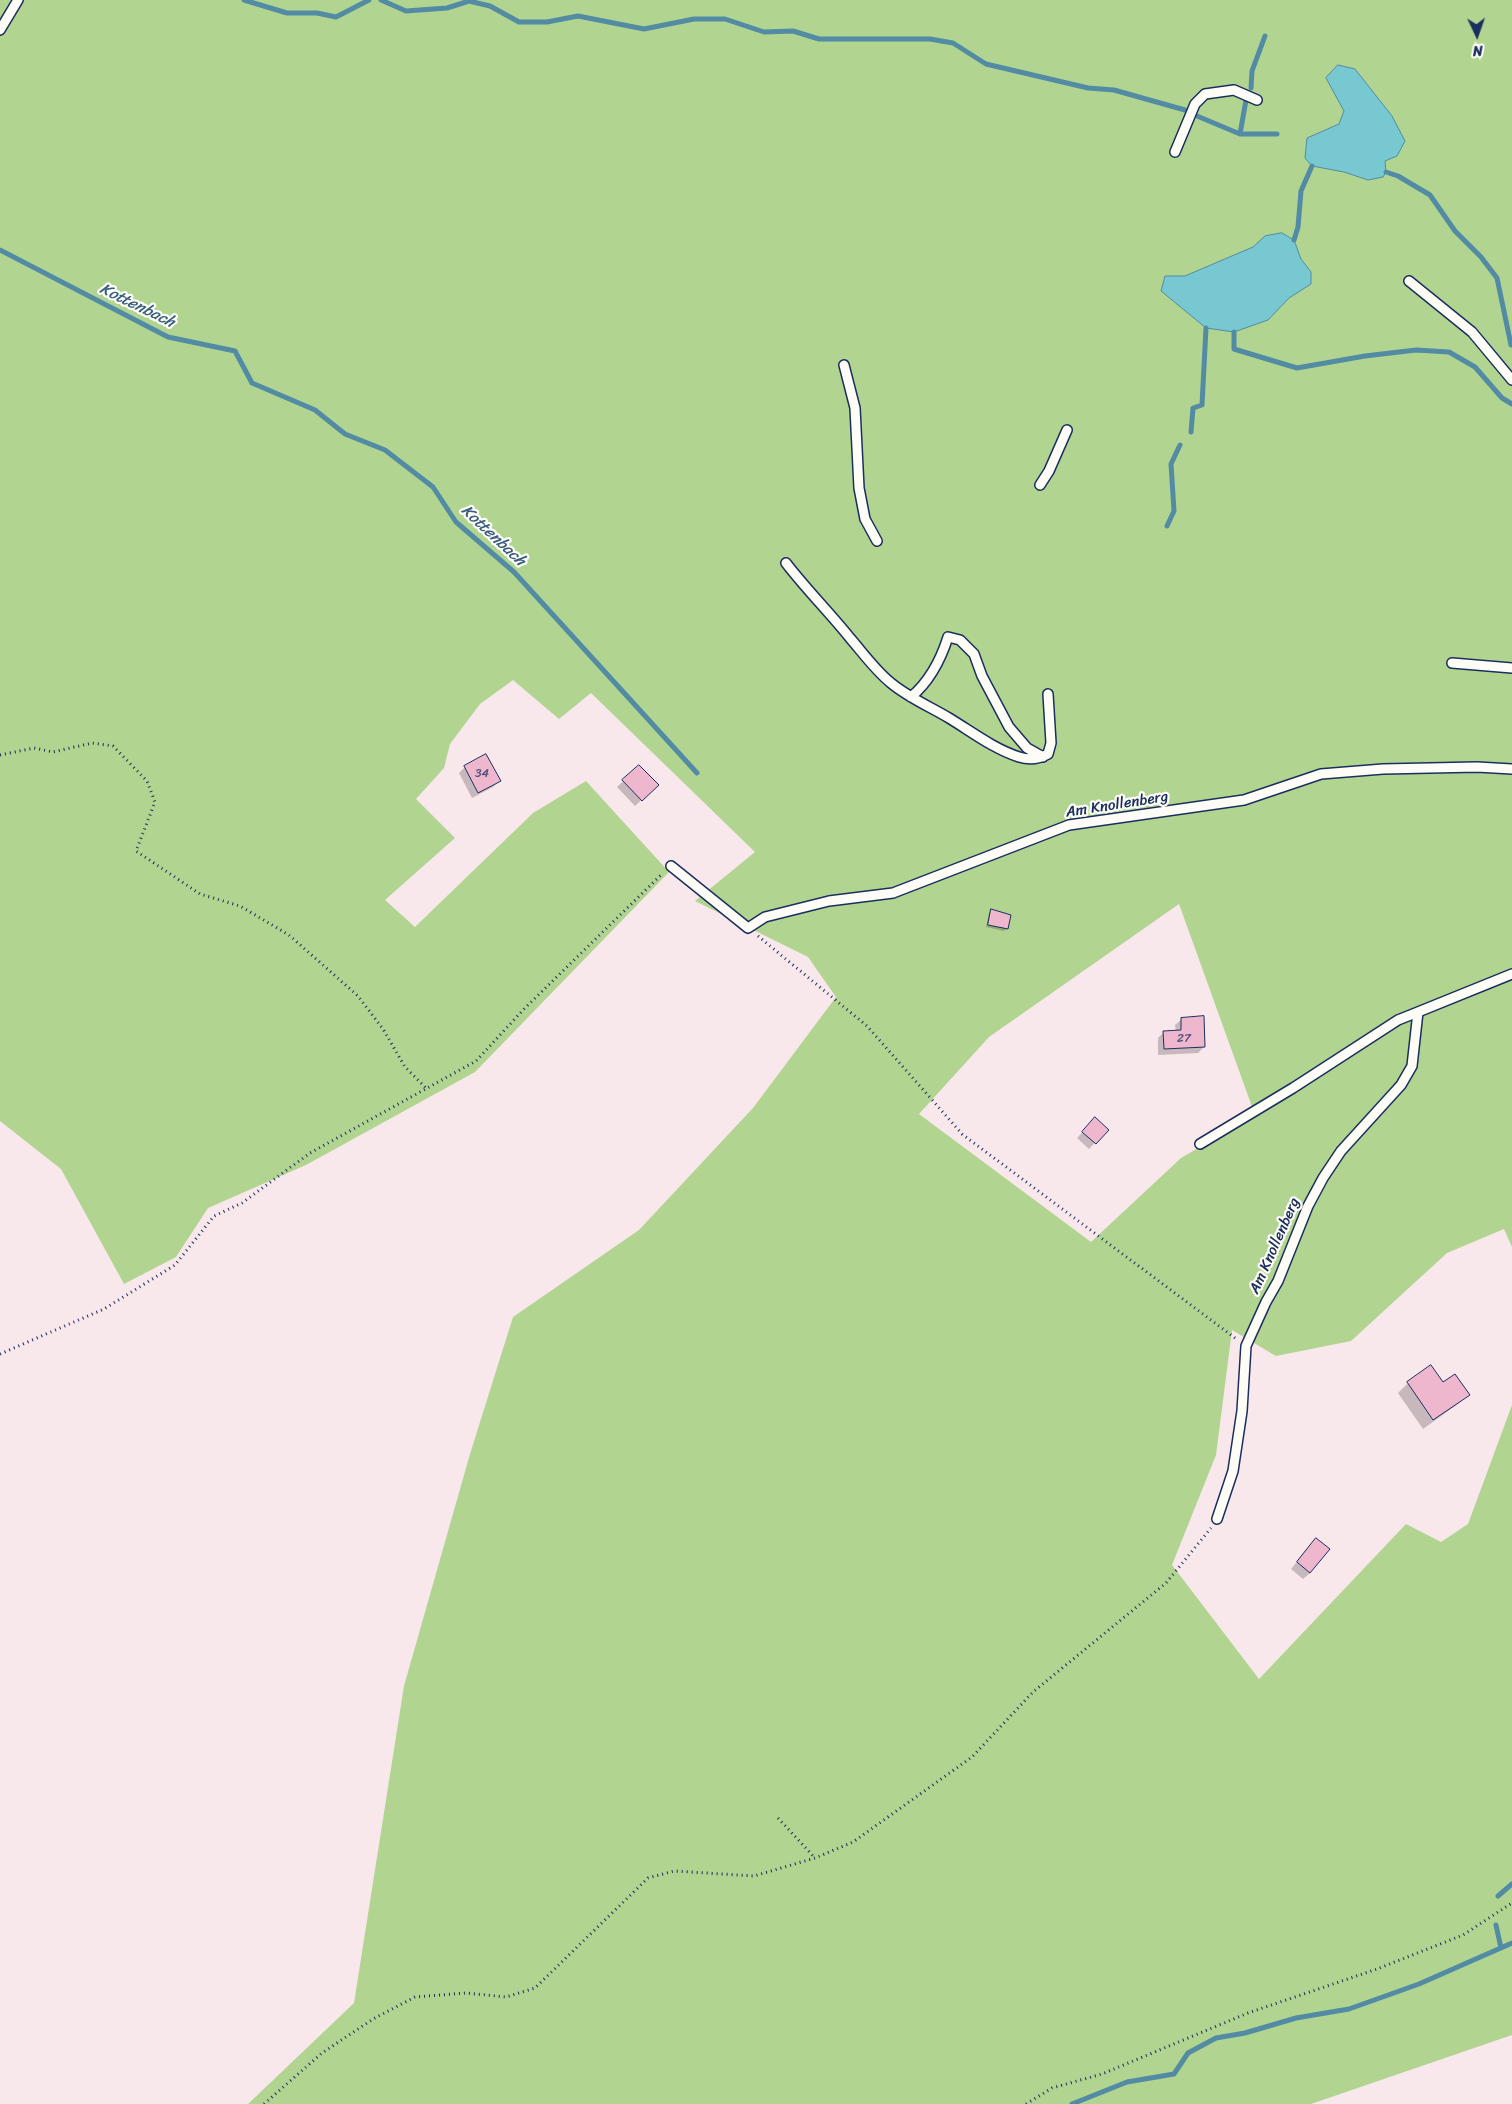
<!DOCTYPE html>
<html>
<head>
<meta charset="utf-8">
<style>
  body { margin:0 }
  #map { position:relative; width:1512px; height:2104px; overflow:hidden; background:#f8e7eb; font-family:Sriracha,sans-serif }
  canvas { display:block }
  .north { position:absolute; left:1452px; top:10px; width:50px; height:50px; -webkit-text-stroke:4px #fdfcf7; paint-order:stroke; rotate:177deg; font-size:14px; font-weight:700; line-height:20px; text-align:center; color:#1b2f5e }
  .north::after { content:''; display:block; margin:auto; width:18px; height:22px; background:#1b2f5e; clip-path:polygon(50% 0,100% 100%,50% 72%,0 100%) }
</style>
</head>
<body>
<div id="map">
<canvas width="1512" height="2104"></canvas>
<div class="north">N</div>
</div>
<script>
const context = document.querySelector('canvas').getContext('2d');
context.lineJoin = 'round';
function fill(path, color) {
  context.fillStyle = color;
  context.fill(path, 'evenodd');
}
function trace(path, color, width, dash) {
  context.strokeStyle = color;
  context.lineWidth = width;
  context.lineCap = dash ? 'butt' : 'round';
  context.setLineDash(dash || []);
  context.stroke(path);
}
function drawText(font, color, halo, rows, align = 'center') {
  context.font = font + ' Sriracha,sans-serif';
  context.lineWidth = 4.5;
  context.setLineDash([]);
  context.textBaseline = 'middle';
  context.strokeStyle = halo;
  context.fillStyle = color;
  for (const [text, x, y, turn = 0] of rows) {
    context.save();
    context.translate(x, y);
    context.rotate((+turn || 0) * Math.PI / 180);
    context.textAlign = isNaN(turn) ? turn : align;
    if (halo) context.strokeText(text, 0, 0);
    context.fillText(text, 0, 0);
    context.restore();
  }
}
fill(new Path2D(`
  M0 0H1512V1247L1504 1229 1447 1253 1351 1341 1276 1356 1232 1330 1216 1455 1172 1565 1259 1679 1406 1524 1441 1542 1468 1524 1512 1405V2035L1311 2104H248L354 2003 404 1686 470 1454 513 1317 639 1230 753 1108 836 997 808 957 695 901 755 852 591 693 559 719 513 680 480 704 450 744 444 768 416 799 455 838 385 900 415 927 533 813 586 781 669 872 475 1072 306 1165 208 1208 176 1257 124 1284 61 1169 0 1121ZM1179 904 1255 1115 1181 1158 1091 1242 919 1114 989 1037Z`), '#b1d590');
const water = new Path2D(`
  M1338 65 1355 69 1392 116 1405 141 1397 156 1385 161 1386 172 1383 177 1368 180 1344 172 1312 166 1305 158 1307 138 1339 124 1344 111 1326 78Z
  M1282 233 1294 240 1301 259 1311 272V284L1289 298 1268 320 1234 332 1206 328 1161 291 1165 276H1185L1253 247 1265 236Z`);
fill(water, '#78c8d2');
trace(water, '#538ba4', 1);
fill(new Path2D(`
  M639 766 657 785 635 806 617 787Z
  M465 767 499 781 493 787 472 798 459 773Z
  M992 911 1009 915 1007 928 1004 931 986 927 989 913Z
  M1182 1019 1204 1047 1198 1053 1158 1055V1038L1164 1032H1176L1175 1025Z
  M1095 1119 1107 1130 1089 1149 1077 1138Z
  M1431 1367 1442 1384 1468 1394 1458 1404 1423 1429 1398 1393 1408 1383Z
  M1310 1545V1573L1303 1579 1291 1569Z`), '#0003');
trace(new Path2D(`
  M244 0 287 13H317L336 17 369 0
  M381 0 406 11 447 8 469 1 490 6 519 22H547L578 16 644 29 694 19H725L764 32 793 31 819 39H930L953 43 986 64 1088 88 1114 90 1185 110
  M1251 88 1252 71 1265 36
  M1197 116 1240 134H1277
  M1240 134 1246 100
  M1386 172 1398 176 1430 195 1455 231 1481 257 1497 278 1511 345
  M1294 240 1298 227 1301 191 1312 166
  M0 250 168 337 235 351 252 383 315 410 345 434 385 450 433 487 456 522 514 572 697 773
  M1234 332V349L1297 368 1365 356 1416 350 1449 352 1475 367 1502 398 1512 404
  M1191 432 1193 408 1202 405 1206 328
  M1167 526 1174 511 1171 464 1180 445
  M1498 1896 1512 1884
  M1496 1925 1501 1948
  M1072 2104 1127 2082 1174 2074 1188 2053 1216 2038 1245 2033 1296 2018 1349 2009 1419 1984 1512 1943`), '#538ba4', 5);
const building = new Path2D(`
  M486 754 501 781 478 793 464 766Z
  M639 765 659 785 642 801 622 780Z
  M991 909 1011 915 1008 929 988 925Z
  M1204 1016 1205 1047 1164 1049 1163 1031 1181 1030V1018Z
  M1095 1117 1109 1130 1096 1144 1082 1132Z
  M1431 1365 1443 1382 1455 1374 1470 1395 1433 1420 1407 1382Z
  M1316 1538 1330 1549 1310 1573 1297 1562Z`);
fill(building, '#eeb7ce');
trace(building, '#1b2f5e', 1);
const service = new Path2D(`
  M0 30 18 0
  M1175 152 1195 104 1205 94 1234 90 1257 100
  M1409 281 1472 332 1512 380
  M844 365 855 408 859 488 865 519 877 541
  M1040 485 1049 471 1067 430
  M786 563C806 589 829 612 850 638 863 653 875 670 891 683 909 698 929 706 949 718 972 732 994 749 1019 757 1029 760 1039 759 1048 754L1051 743 1048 694
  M1452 663 1512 668
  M911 697C930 681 941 659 948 637L960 640 974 654 982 676 1009 727 1027 748 1043 757
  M671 866 748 928 765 917 829 901 893 893 1069 825 1244 800 1321 774 1383 769 1477 767 1512 769
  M1200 1144 1293 1088 1398 1020 1418 1012
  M1217 1519 1233 1471 1242 1411 1246 1346 1266 1302 1278 1281 1308 1206 1323 1178 1341 1151 1401 1085 1412 1066 1418 1012 1512 974`);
trace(service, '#1b2f5e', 12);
trace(new Path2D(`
  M0 755 34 748 53 752 92 743 113 746 147 781 155 802 136 851 200 894 240 906 289 935 358 996 383 1029 405 1067 426 1088
  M758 936 867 1026 962 1134 1235 1338
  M0 1354 104 1309 175 1265 214 1216 242 1203 310 1153 476 1061 524 1009 663 873
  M778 1818 815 1858
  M264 2104 322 2053 373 2019 415 1997 466 1993 506 1997 535 1988 648 1878 674 1871 754 1876 815 1858 853 1842 972 1757 1033 1692 1166 1583 1211 1528
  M1026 2104 1052 2088 1102 2074 1248 2013 1377 1969 1463 1935 1512 1903`), '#1b2f5e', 3, [1, 4]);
trace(service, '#fdfcf7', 9);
drawText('12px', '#50517a', null, [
  ["34",482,774],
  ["27",1184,1039]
]);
drawText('15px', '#1b2f5e', '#fdfcf7', [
  ["Am Knollenberg",1117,805,-9],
  ["Am Knollenberg",1275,1246,-66]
]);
drawText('italic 16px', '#375d81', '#fdfcf7', [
  ["Kottenbach",137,306,26],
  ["Kottenbach",493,536,43]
]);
</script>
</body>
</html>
